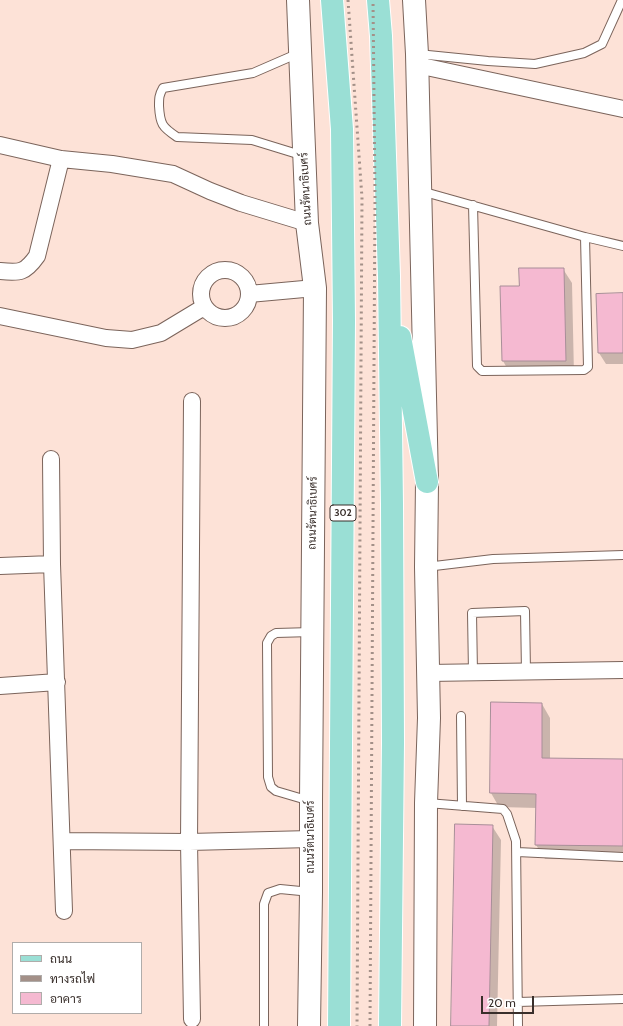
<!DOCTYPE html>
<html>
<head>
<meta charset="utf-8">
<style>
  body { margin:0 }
  #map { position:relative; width:623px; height:1026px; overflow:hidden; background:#fde2d7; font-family:Cabin,Sarabun,sans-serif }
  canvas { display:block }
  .legend { position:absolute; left:12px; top:942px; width:130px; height:72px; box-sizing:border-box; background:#fff; border:1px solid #b0acaa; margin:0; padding:5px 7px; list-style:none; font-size:12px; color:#392f2b }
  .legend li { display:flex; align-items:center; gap:8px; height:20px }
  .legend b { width:20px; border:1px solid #b0acaa }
  .scale { position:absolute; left:481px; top:996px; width:53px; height:18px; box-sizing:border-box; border:2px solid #392f2b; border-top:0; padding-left:5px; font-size:12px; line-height:14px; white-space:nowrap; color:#392f2b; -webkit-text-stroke:3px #fff; paint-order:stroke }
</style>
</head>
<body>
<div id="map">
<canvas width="623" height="1026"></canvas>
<ul class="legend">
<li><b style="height:5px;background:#9adfd5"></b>ถนน</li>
<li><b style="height:5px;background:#a39088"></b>ทางรถไฟ</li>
<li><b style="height:11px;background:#f5b9d1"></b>อาคาร</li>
</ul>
<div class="scale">20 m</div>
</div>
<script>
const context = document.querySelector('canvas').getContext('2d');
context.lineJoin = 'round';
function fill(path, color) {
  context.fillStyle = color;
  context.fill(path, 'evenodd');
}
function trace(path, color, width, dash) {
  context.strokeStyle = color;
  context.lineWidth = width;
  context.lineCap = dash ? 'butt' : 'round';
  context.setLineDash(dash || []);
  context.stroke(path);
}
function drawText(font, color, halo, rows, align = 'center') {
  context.font = font + ' Cabin,Sarabun,sans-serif';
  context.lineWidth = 3.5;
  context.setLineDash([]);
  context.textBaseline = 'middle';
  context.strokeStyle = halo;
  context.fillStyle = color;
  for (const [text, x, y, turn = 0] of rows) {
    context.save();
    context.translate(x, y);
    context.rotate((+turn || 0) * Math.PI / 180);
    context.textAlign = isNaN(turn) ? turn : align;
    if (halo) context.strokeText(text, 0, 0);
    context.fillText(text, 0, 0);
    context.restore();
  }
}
fill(new Path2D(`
  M563 269 572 283 574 375H511L503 361 501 287H520Z
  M623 294V364H606L599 353 597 295Z
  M492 703 542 704 550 718V759L623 760V860L545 859 536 845 537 808 499 807 491 793Z
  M492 826 501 840 497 1026H452Z`), '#0003');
const building = new Path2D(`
  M519 268H564L566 361H502L500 286H519Z
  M623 293V353H598L596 294Z
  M491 702 542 703V758L623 759V846L535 845 536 794 490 793Z
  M455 824 493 825 489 1026H451Z`);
fill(building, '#f5b9d1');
trace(building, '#a88e98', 1);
const service = new Path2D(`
  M299 53 253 73 163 88C159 95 159 98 159 106 160 124 162 127 177 137L252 140 304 156
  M418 54 488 61 535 64 584 53 602 44 622 0
  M421 191 585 237 623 246
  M473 205 477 366 482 371 584 370 588 367 585 237
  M426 567 493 559 623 555
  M473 673 472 613 525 611 526 672
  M461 716 462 806
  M310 801 276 791 271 787 268 777 267 643 271 636 276 633 312 632
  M427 803 503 809 507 814 516 841 518 1026
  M517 852 623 857
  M518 1002 623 999
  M264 1026V904L268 893 280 889 311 892`);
const minor = new Path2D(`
  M417 65 623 109
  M0 145 61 159 112 164 173 174 210 191 241 203 307 223
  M201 294a24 24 0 1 1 48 0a24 24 0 1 1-48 0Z
  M0 271C20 273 25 273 37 256L61 159
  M249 294 315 288
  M0 316 106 338 132 340 161 333 204 307
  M192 401 189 842 192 1019
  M51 459 52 564 64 911
  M0 566 52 564
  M428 673 623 670
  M0 686 57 682
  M62 841 189 842 311 839`);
const secondary = new Path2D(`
  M298 0 307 223 315 288 311 801V892L309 1026
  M414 0 417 54 427 482 426 567 429 718 426 803 425 1026`);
const primary = new Path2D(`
  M332 0 342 129 344 321 339 1026
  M378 0 381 36 389 276 392 504 393 743 390 1026
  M400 337 427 482`);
trace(service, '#7b645b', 10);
trace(minor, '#7b645b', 18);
trace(secondary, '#7b645b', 24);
trace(primary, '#fff', 24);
trace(service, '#fff', 8);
trace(minor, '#fff', 16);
trace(secondary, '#fff', 22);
trace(primary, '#9adfd5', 22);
trace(new Path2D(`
  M348 0 362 198 357 1026
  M370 1026 375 198 373 0`), '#a39088', 3, [2, 4]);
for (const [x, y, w] of [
  [343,513,26]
]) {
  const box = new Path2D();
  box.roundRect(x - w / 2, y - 8, w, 16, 3);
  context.fillStyle = '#fff';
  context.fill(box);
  trace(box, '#392f2b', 1);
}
drawText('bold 10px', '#392f2b', null, [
  ["302",343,513]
]);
drawText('11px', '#392f2b', '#fff', [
  ["ถนนรัตนาธิเบศร์",306,189,-93],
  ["ถนนรัตนาธิเบศร์",313,513,-89],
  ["ถนนรัตนาธิเบศร์",311,837,-90]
]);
</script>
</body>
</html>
